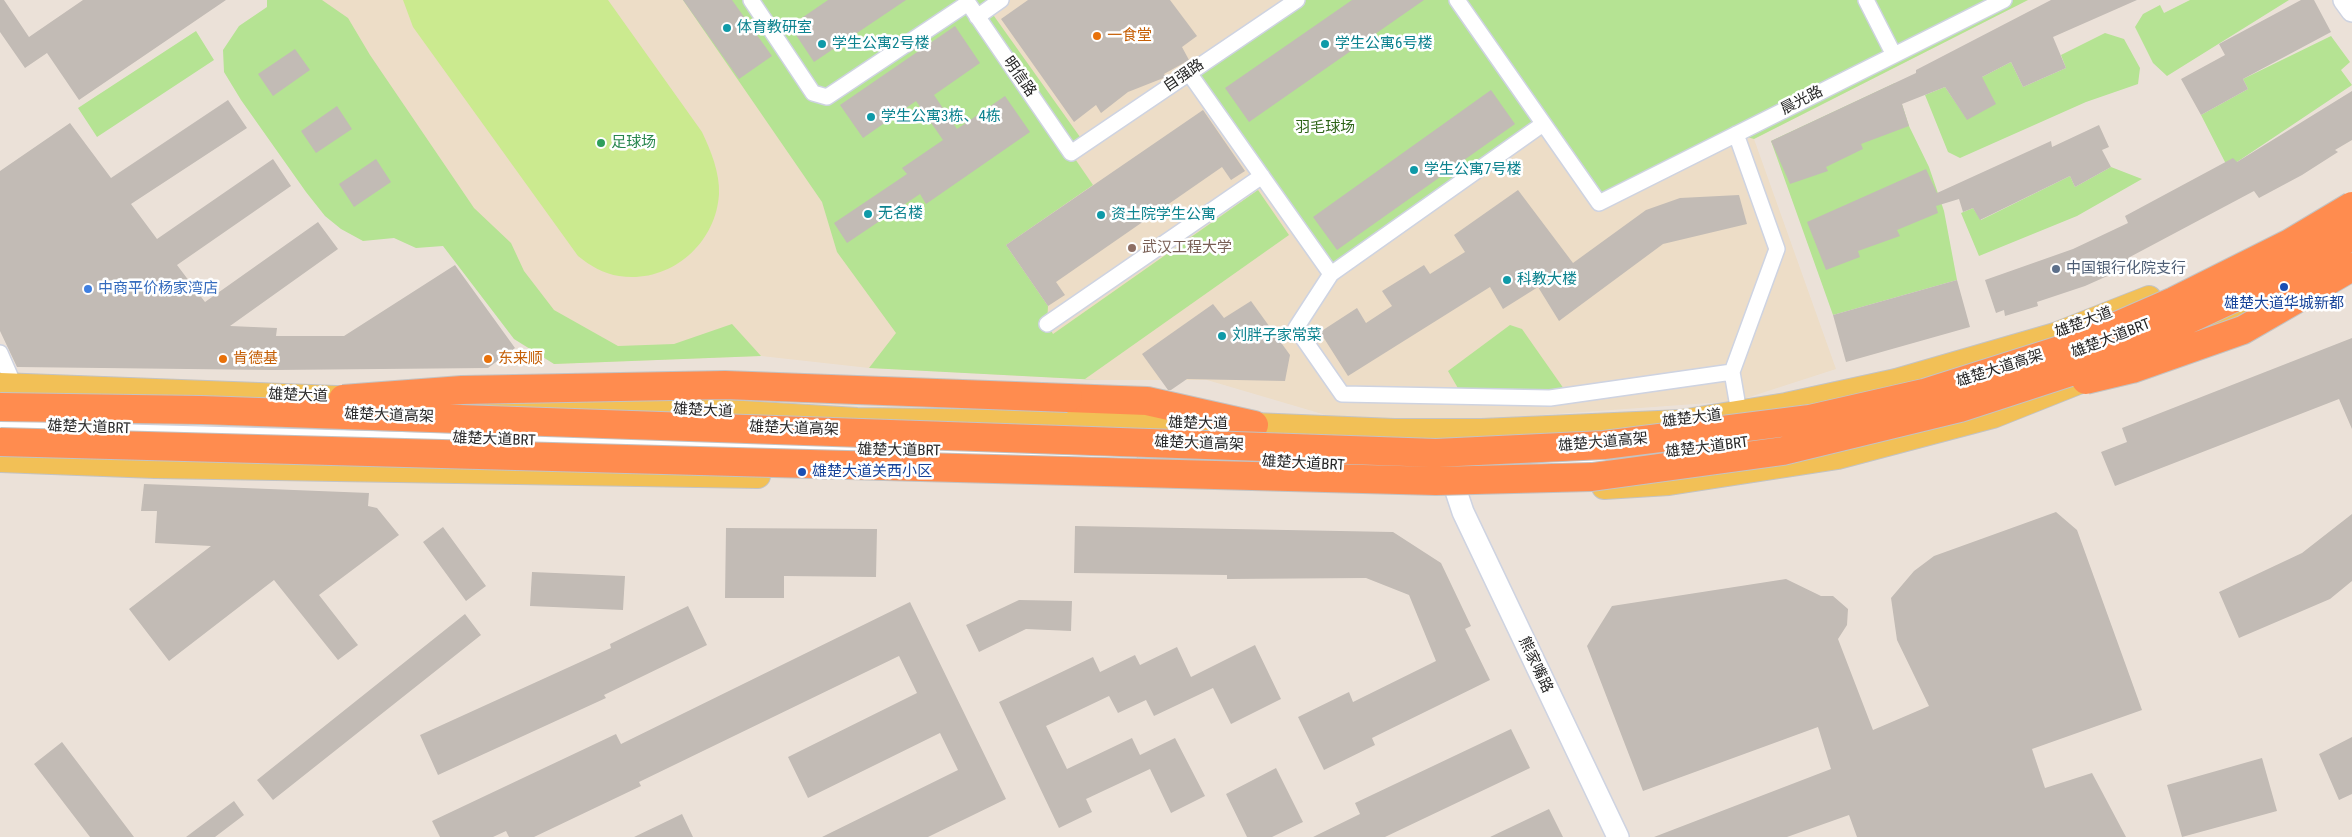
<!DOCTYPE html>
<html>
<head>
<meta charset="utf-8">
<style>
  body { margin:0 }
  canvas { display:block; background:#ebe1d8 }
</style>
</head>
<body>
<canvas width="2352" height="837"></canvas>
<script>
const context = document.querySelector('canvas').getContext('2d');
context.lineJoin = 'round';
function fill(path, color) {
  context.fillStyle = color;
  context.fill(path, 'evenodd');
}
function trace(path, color, width, dash) {
  context.strokeStyle = color;
  context.lineWidth = width;
  context.lineCap = dash ? 'butt' : 'round';
  context.setLineDash(dash || []);
  context.stroke(path);
}
function drawText(font, color, halo, rows, align = 'center') {
  context.font = font + ' "Roboto Condensed","Noto Sans SC",sans-serif';
  context.lineWidth = 5;
  context.setLineDash([]);
  context.textBaseline = 'middle';
  context.strokeStyle = halo;
  context.fillStyle = color;
  for (const [text, x, y, turn = 0] of rows) {
    context.save();
    context.translate(x, y);
    context.rotate((+turn || 0) * Math.PI / 180);
    context.textAlign = isNaN(turn) ? turn : align;
    if (halo) context.strokeText(text, 0, 0);
    context.fillText(text, 0, 0);
    context.restore();
  }
}
fill(new Path2D(`
  M295 0H2028L1754 139 1836 369 1737 401 1458 421 1336 418 1207 380H1099L869 368 761 356 554 364Z`), '#edddc7');
fill(new Path2D(`
  M267 0H322L348 18 370 55 474 208 511 243 524 271 554 310 618 346 674 344 732 324 761 356 554 364 514 339 443 246 416 248 394 238 363 241 341 229 325 216 306 192 241 100 224 72 223 50 239 26 267 7Z
  M683 0H1001L989 9 1085 144 1071 153 1093 185 1006 245 1048 306 1047 324 1053 334 1258 190 1289 235 1085 379 1099 380 869 368 896 333 837 252 822 202Z
  M1297 0H2028L1754 139 1736 134 1599 203 1543 124 1331 274 1189 73Z
  M2190 0H2289L2167 76 2153 63 2135 27 2143 14 2160 5 2164 13Z
  M196 31 214 60 97 137 78 108Z
  M2105 33 2124 39 2140 68 2138 84 2086 102 1960 158 1948 152 1925 95 1945 87 1967 119 1982 77 2011 62 2023 87 2066 68 2061 55Z
  M2331 36 2350 62 2341 70 2352 85 2237 162H2225L2201 115 2248 89 2243 79Z
  M1895 83 1909 126 1929 167 1944 211 1957 280 1833 315 1771 141Z
  M2111 167 2142 179 2077 216 1979 256 1961 213 1973 208 1981 220 2070 176 2075 187Z
  M1510 325 1522 329 1564 389 1459 390 1448 371Z`), '#b5e393');
fill(new Path2D(`
  M403 0H608L702 132C711 151 720 173 719 194 716 245 669 284 619 276 604 274 589 265 578 256L413 27Z`), '#cbea8f');
fill(new Path2D(`
  M0 0H4L29 37 83 0H226L79 100 47 53 25 68 0 32Z
  M683 0H732L772 56 739 79Z
  M828 0H906L814 62 790 26Z
  M1028 0H1170L1197 36 1182 47 1189 60 1164 74 1166 77 1128 92 1101 113 1096 105 1074 122 1001 19Z
  M1352 0H1424L1249 122 1225 88Z
  M2051 0H2137L2053 37 2066 68 2023 87 2011 62 1982 77 1996 104 1967 120 1945 87 1902 104 1909 126 1861 144 1863 149 1826 167 1828 171 1790 184 1771 141 1916 73V70Z
  M2301 0H2314L2331 32 2243 79 2248 89 2201 115 2181 79 2225 55 2219 44Z
  M955 26 980 63 934 95 957 129 1005 96 1030 132 926 204 920 194 847 243 834 223 907 174 902 168 943 140 916 101 863 138 840 105Z
  M295 49 310 70 273 96 258 74Z
  M1491 90 1515 124 1337 250 1313 217Z
  M2352 91V140L2335 150 2338 152 2302 175 2259 198 2254 191 2128 258 2132 265 2085 286 2037 302 2038 306 2005 316 2004 310 1996 313 1985 280 2073 249 2128 223 2125 216 2233 158 2237 162Z
  M228 100 247 128 131 204 157 239 273 159 291 186 177 265 205 302 318 222 338 249 230 326 277 328 276 336H344L455 265 515 348 488 368 273 370 17 367 0 331V171L70 123 111 178Z
  M337 106 352 129 316 153 301 131Z
  M1203 110 1245 171 1231 180 1222 167 1056 282 1065 295 1048 306 1006 245Z
  M2099 125 2109 147 2102 150 2111 167 2075 187 2070 176 1980 220 1973 208 1963 212 1959 199 1936 206 1938 213 1897 230 1900 236 1858 251 1860 257 1826 270 1807 222 1926 169 1937 193 2051 141 2052 147Z
  M376 159 391 182 354 207 339 184Z
  M1518 190 1573 263 1646 210 1680 198 1739 195 1747 224 1663 244 1559 321 1538 287 1503 309 1490 287 1348 376 1320 332 1357 308 1366 323 1392 306 1382 291 1424 265 1430 274 1465 252 1454 235Z
  M1957 280 1970 327 1846 362 1833 315Z
  M1251 301 1290 355 1285 381 1187 379 1171 390H1168L1142 354 1213 304 1224 318Z
  M2352 338V429L2339 399 2115 486 2101 452 2127 442 2122 428Z
  M144 484 369 493 368 506 377 508 399 535 319 595 358 645 338 660 274 580 169 661 129 609 211 546 155 543 157 511H141Z
  M2056 512 2077 530 2142 710 2032 749 2045 788 2092 773 2126 837H1857L1849 815 1787 837H1654L1831 769 1818 727 1643 791 1587 646 1612 606 1786 579 1821 596H1833L1848 609 1847 625 1838 639 1873 730 1929 706 1897 640 1891 598 1914 571 1934 556Z
  M2352 514V581L2330 599 2239 638 2219 592 2302 553Z
  M1075 526 1393 532 1441 563 1471 626 1465 629 1490 680 1372 738 1375 745 1324 770 1298 717 1349 692 1353 702 1436 661 1409 595 1366 578 1227 579V575L1074 573Z
  M443 527 486 586 466 601 423 542Z
  M726 528 877 529 876 577 784 576V598H725Z
  M532 572 625 576 623 610 530 606Z
  M1019 600 1072 601 1071 631 1026 629 979 652 966 625Z
  M910 602 1006 799 928 837H822L958 770 940 733 808 798 788 757 917 693 899 656 639 782 641 786 534 837H509L506 831 493 837H440L432 821 616 734 621 744Z
  M688 606 707 645 604 695 606 698 438 775 420 735 611 648 610 644Z
  M465 614 481 635 273 800 257 780Z
  M1255 645 1281 699 1231 724 1213 688 1154 716 1146 700 1118 713 1109 696 1046 726 1067 769 1132 738 1140 755 1175 738 1205 796 1171 813 1150 769 1086 799 1092 812 1059 828 999 702 1093 657 1100 672 1135 655 1140 665 1177 647 1191 677Z
  M1511 729 1530 768 1385 837H1313L1360 814 1355 803Z
  M2352 737V794L2339 800 2319 754Z
  M62 742 134 837H90L34 764Z
  M2262 758 2277 811 2182 837 2167 785Z
  M1276 768 1303 822 1272 837H1247L1226 794Z
  M234 801 244 815 215 837H186Z
  M1549 809 1563 837H1490Z
  M682 814 693 837H634Z`), '#c2bbb5');
const lane = new Path2D(`
  M0 425 1133 456
  M1199 458 1305 464
  M1516 465 1606 460 1716 447`);
const street = new Path2D(`
  M751 0 813 93 827 97 968 3
  M966 0 1071 153 1297 0
  M1457 0 1599 203 2004 0
  M1866 0 1894 55
  M977 17 1001 0
  M1189 73 1331 274 1543 124
  M1736 134 1777 249 1732 372 1737 401
  M1331 274 1296 328 1342 394 1550 398 1732 372
  M1047 324 1262 176
  M0 353 14 385`);
const secondary = new Path2D(`
  M2344 0 2352 11
  M1456 491 1463 512 1618 837`);
const primary = new Path2D(`
  M2187 339 2300 283 2352 252
  M0 385 362 399
  M453 402 710 411 857 420 1254 425 1394 431H1482L1681 422 1786 405 1896 381 2055 335 2149 298
  M0 460 155 466 758 476
  M1604 487 1669 483 1838 457 1993 416 2081 381`);
const highway = new Path2D(`
  M1068 398 1147 401 1254 425`);
trace(lane, '#ced3e1', 10);
trace(street, '#ced3e1', 18);
trace(secondary, '#ced3e1', 24);
trace(primary, '#c3c3c3', 26);
trace(highway, '#c3c3c3', 30);
trace(lane, '#fff', 8);
trace(street, '#fff', 15);
trace(secondary, '#fff', 21);
trace(primary, '#f2c056', 24);
trace(highway, '#ff8c4f', 28);
const highwayBridge = new Path2D(`
  M2086 380 2132 369 2243 330 2352 267
  M343 399 462 390 725 385 1068 398
  M0 407 201 410 1436 453 1604 445 1810 419 1924 393 2066 348 2174 301 2290 243 2352 206
  M0 442 1436 481 1592 477 1783 451 1960 408 2089 366 2300 267 2352 236`);
trace(highwayBridge, '#c3c3c3', 30, []);
trace(highwayBridge, '#ff8c4f', 28);
for (const [x, y, r, color] of [
  [727,28,5,"#0f9aa8"],
  [1097,36,5,"#e8710a"],
  [822,44,5,"#0f9aa8"],
  [1325,44,5,"#0f9aa8"],
  [871,117,5,"#0f9aa8"],
  [601,143,5,"#2e9e5b"],
  [1414,170,5,"#0f9aa8"],
  [868,214,5,"#0f9aa8"],
  [1101,215,5,"#0f9aa8"],
  [1132,248,5,"#8d6e63"],
  [2056,269,5,"#5c6f8a"],
  [1507,280,5,"#0f9aa8"],
  [2284,287,5,"#1a4fb4"],
  [88,289,5,"#3f7fe0"],
  [1222,336,5,"#0f9aa8"],
  [223,359,5,"#e8710a"],
  [488,359,5,"#e8710a"],
  [802,472,5,"#1a4fb4"]
]) {
  const dot = new Path2D();
  dot.arc(x, y, r, 0, 2 * Math.PI);
  context.fillStyle = color;
  context.fill(dot);
  trace(dot, '#fff', 2);
}
drawText('15px', '#0d838f', '#fff', [
  ["体育教研室",737,28],
  ["学生公寓2号楼",832,44],
  ["学生公寓6号楼",1335,44],
  ["学生公寓3栋、4栋",881,117],
  ["学生公寓7号楼",1424,170],
  ["无名楼",878,214],
  ["资土院学生公寓",1111,215],
  ["科教大楼",1517,280],
  ["刘胖子家常菜",1232,336]
], 'left');
drawText('15px', '#c56008', '#fff', [
  ["一食堂",1107,36],
  ["肯德基",233,359],
  ["东来顺",498,359]
], 'left');
drawText('15px', '#272727', '#fff', [
  ["自强路",1184,76,-34],
  ["明信路",1019,77,55],
  ["晨光路",1802,101,-27],
  ["雄楚大道",2084,323,-21],
  ["雄楚大道BRT",2111,339,-21],
  ["雄楚大道高架",2000,369,-18],
  ["雄楚大道",298,396,2],
  ["雄楚大道",703,411,3],
  ["雄楚大道高架",389,416,2],
  ["雄楚大道",1692,419,-7],
  ["雄楚大道",1198,424,1],
  ["雄楚大道BRT",89,428,2],
  ["雄楚大道高架",794,429,2],
  ["雄楚大道BRT",494,440,2],
  ["雄楚大道高架",1603,443,-5],
  ["雄楚大道高架",1199,444,2],
  ["雄楚大道BRT",1707,448,-7],
  ["雄楚大道BRT",899,451,1],
  ["雄楚大道BRT",1303,464,3],
  ["熊家嘴路",1535,665,65]
]);
drawText('15px', '#2e6418', '#fff', [
  ["羽毛球场",1325,128]
]);
drawText('15px', '#27864d', '#fff', [
  ["足球场",611,143]
], 'left');
drawText('15px', '#785e54', '#fff', [
  ["武汉工程大学",1142,248]
], 'left');
drawText('15px', '#4e5e75', '#fff', [
  ["中国银行化院支行",2066,269]
], 'left');
drawText('15px', '#366cbe', '#fff', [
  ["中商平价杨家湾店",98,289]
], 'left');
drawText('15px', '#164399', '#fff', [
  ["雄楚大道华城新都",2284,304],
  ["雄楚大道关西小区",812,472,"left"]
]);
</script>
</body>
</html>
